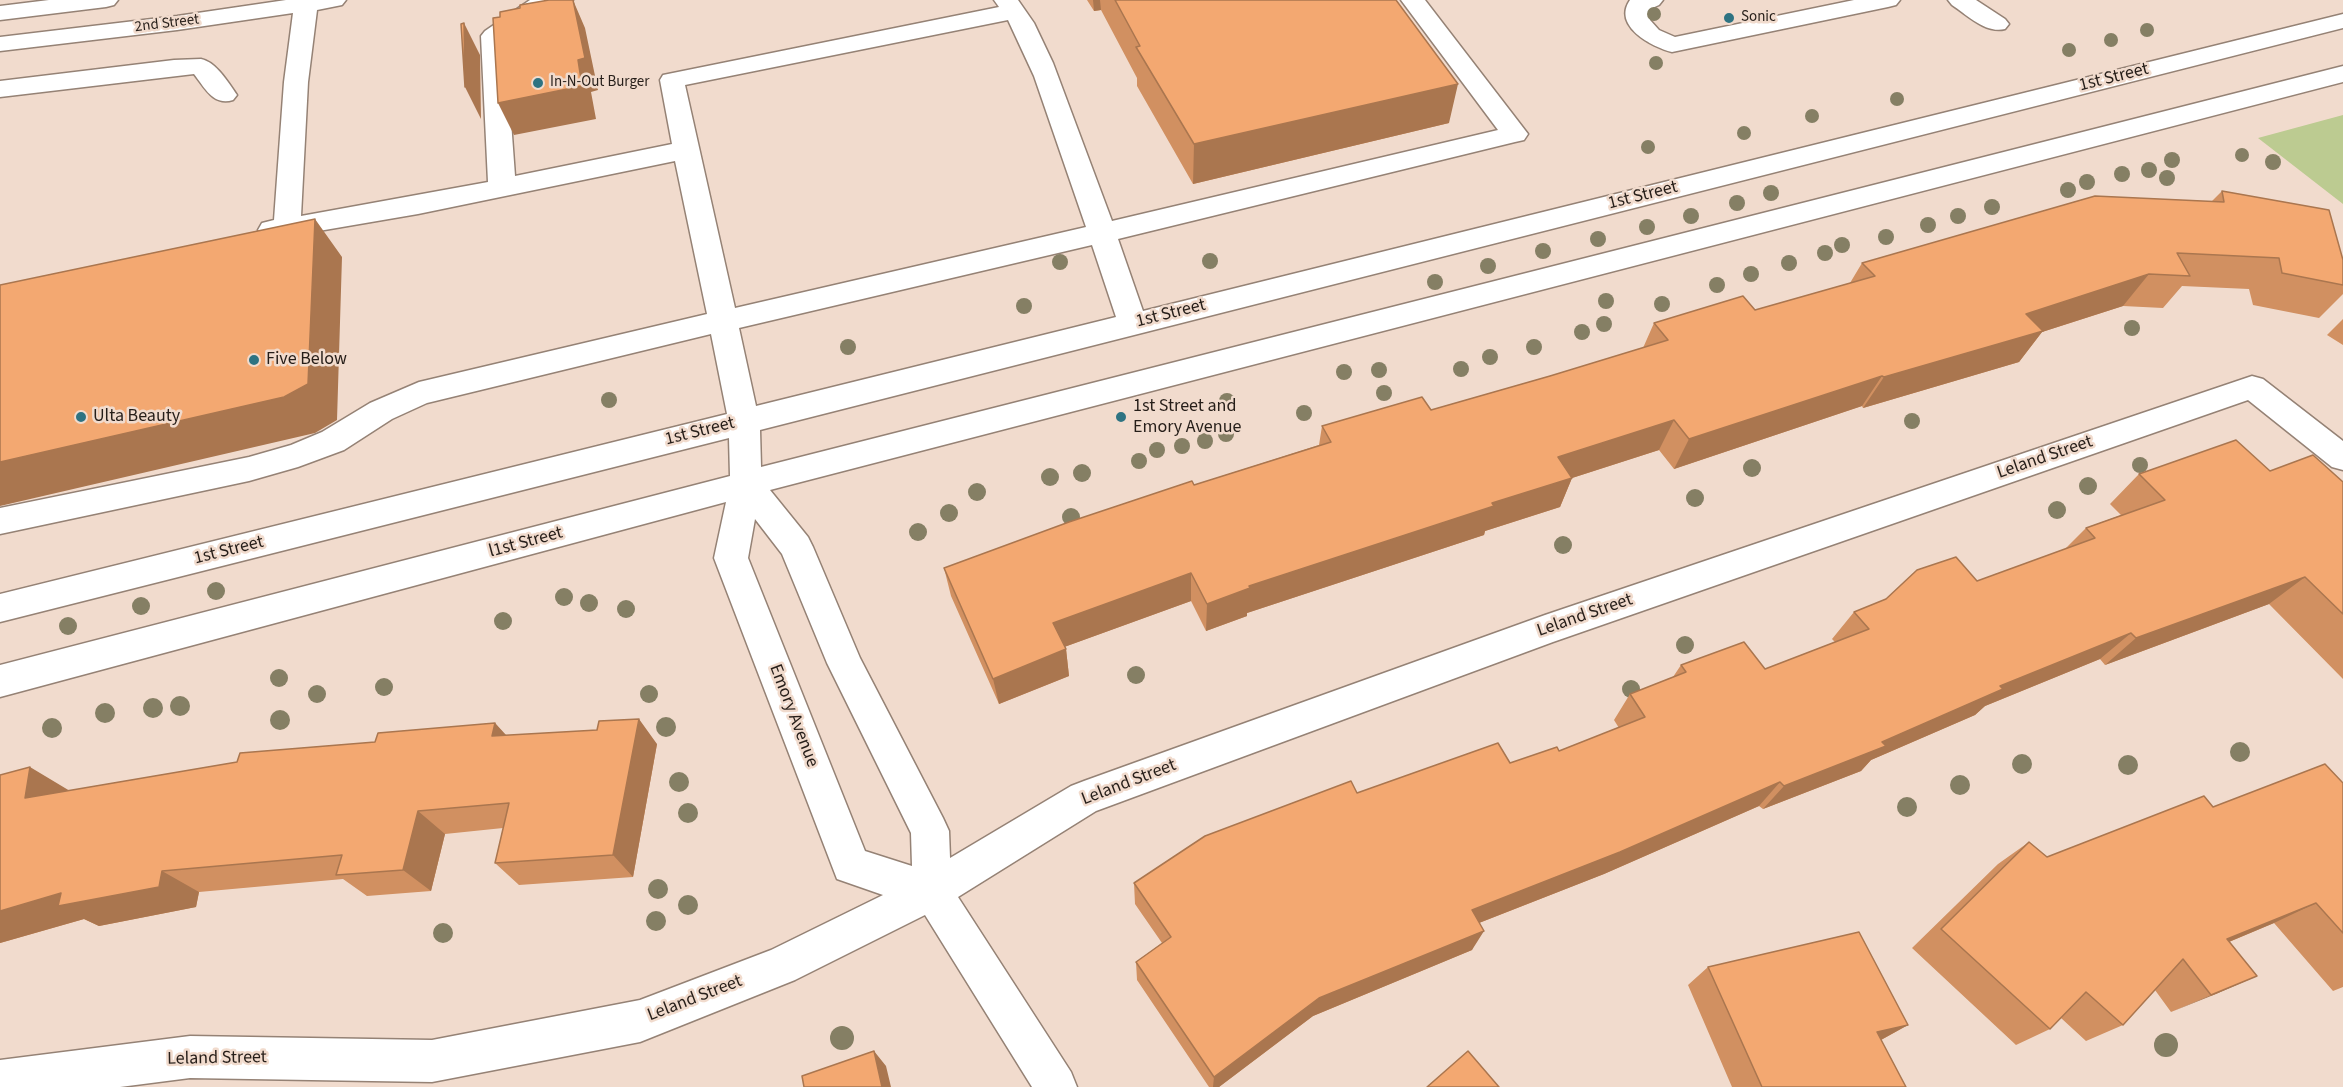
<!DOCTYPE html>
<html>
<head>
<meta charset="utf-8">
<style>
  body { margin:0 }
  canvas { display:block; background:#f1dbcd }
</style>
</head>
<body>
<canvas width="2343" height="1087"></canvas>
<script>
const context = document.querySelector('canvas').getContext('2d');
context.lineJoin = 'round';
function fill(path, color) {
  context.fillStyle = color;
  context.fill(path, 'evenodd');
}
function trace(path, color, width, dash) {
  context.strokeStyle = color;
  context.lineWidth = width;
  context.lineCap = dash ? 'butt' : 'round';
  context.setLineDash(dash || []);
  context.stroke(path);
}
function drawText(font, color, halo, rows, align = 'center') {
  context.font = font + ' "Source Sans 3",sans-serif';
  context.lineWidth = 5;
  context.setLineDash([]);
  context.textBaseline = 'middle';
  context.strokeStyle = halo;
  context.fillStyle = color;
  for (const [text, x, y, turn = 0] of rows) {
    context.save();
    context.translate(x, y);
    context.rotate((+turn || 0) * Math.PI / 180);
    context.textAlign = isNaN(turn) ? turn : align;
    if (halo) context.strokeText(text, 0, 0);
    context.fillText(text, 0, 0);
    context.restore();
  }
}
fill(new Path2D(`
  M2343 115V204L2258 138Z`), '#bccb91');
const minor = new Path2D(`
  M49 0H118L114 5 106 7 0 20V6Z
  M286 0H346L342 5 317 10 308 82 301 216 488 182 481 36 485 31 530 0H573L569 5 546 10 505 39 515 176 672 144 660 80 663 75 999 7 994 0H1018L1034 23 1053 63 1112 221 1498 130 1401 0H1425L1528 134 1524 140 1515 142 1118 239 1143 311 2343 14V28L760 430 761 467 2343 66V82L770 490 808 537 813 547 860 658 943 818 949 831 950 858 1071 786 1084 781 1545 615 2252 376 2263 379 2343 441V470L2332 467 2248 400 1553 642 1096 811 958 897 1071 1072 1077 1087H1032L925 915 795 980 640 1042 432 1082 190 1078 120 1087H0V1060L190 1036 432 1040 640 1000 771 950 883 895 837 879 832 866 714 558 726 502 0 697V665L730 476 729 438 0 622V594L727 414 711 334 427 403 392 419 344 450 298 467 249 481 0 534V508L249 457 291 445 322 432 370 403 419 382 707 314 675 161 418 214 272 239 262 237 258 230 262 223 274 220 284 82 293 13 177 30 0 51V37L177 16ZM1008 20 1034 76 1086 227 735 308 685 85ZM1092 245 1116 317 756 406 739 328ZM755 519 782 554 827 663 911 833 912 866 865 851 748 558Z
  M1630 0H1663L1659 5 1650 9V20L1659 30 1675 37 1854 0H1900L1896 5 1888 7 1672 52C1652 47 1612 26 1630 0Z
  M1948 0H1976L2005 19 2009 24 2005 29C1986 34 1967 15 1952 5Z
  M201 59C216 62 228 82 237 95L233 100C213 106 205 88 194 74L0 97V81L174 60Z`);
trace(minor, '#958275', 3);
fill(minor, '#fff');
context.fillStyle = '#857f64';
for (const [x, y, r] of [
  [1654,14,7],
  [2147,30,7],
  [2111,40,7],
  [2069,50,7],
  [1656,63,7],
  [1897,99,7],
  [1812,116,7],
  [1744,133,7],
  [1648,147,7],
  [2242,155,7],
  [2172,160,8],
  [2273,162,8],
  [2149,170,8],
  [2122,174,8],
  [2167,178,8],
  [2087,182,8],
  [2068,190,8],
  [1771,193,8],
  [1737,203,8],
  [1992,207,8],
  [1691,216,8],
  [1958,216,8],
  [1928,225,8],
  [1647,227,8],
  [1886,237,8],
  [1598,239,8],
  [1842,245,8],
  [1543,251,8],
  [1825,253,8],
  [1210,261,8],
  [1060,262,8],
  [1789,263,8],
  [1488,266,8],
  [1751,274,8],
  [1435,282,8],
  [1717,285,8],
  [1606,301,8],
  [1662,304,8],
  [1024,306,8],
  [1604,324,8],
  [2132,328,8],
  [1582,332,8],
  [848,347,8],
  [1534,347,8],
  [1490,357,8],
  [1461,369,8],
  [1379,370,8],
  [1344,372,8],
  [1384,393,8],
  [609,400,8],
  [1227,401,8],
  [1304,413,8],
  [1912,421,8],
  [1226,434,8],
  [1205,441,8],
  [1182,446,8],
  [1157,450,8],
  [1139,461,8],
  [2140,465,8],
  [1752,468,9],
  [1082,473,9],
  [1050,477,9],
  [2088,486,9],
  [977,492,9],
  [1695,498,9],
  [2057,510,9],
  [949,513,9],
  [1071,517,9],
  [918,532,9],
  [1563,545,9],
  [216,591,9],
  [564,597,9],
  [589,603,9],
  [141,606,9],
  [626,609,9],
  [503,621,9],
  [68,626,9],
  [1685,645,9],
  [1136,675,9],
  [279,678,9],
  [384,687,9],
  [1631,689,9],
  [317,694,9],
  [649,694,9],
  [180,706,10],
  [153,708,10],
  [105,713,10],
  [280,720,10],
  [666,727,10],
  [52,728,10],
  [2240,752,10],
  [2022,764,10],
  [2128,765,10],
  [679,782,10],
  [1960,785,10],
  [1907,807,10],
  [688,813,10],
  [658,889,10],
  [688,905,10],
  [656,921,10],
  [443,933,10],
  [842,1038,12],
  [2166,1045,12]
]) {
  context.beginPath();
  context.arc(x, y, r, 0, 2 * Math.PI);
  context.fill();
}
fill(new Path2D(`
  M1087 0H1396L1449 123 1193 184 1137 86V78L1101 10 1094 11Z
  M2222 191 2343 260V294L2319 318 2253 305 2249 289 2182 286 2163 308 2123 306 2042 332 2019 362 1863 408 1862 406 1674 469 1659 450 1572 478 1560 507 1485 531 1484 535 1247 613V616L1206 631 1191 601 1064 647 1066 649 1069 676 999 704 951 596 944 568 1194 485 1319 445 1322 426 1431 410 1550 376 1643 348 1654 323 1755 310 1850 283 1862 263 2212 201Z
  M2343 319V345L2327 335Z
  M2270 471 2343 482V679L2269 604 2105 665 2100 659 1985 706 1975 715 1871 760 1861 771 1763 809 1759 806 1604 874 1479 923 1472 950 1313 1016 1219 1087H1209L1137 980 1136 962 1162 943 1135 904 1134 883 1357 793 1510 763 1559 751 1619 728 1614 720 1630 694 1673 677 1681 665 1765 669 1835 642 1832 639 1854 612 1977 581 2065 549 2086 528 2121 515 2110 504 2139 474Z
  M495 723 505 735 657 744 633 877 519 885 495 863 503 828 445 834 431 891 367 896 343 879 199 892 196 907 99 926 84 919 0 943V775L70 791Z
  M2343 783V987L2333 991 2274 923 2229 942 2257 976 2171 1012 2155 990 2123 1025 2086 1041 2061 1018 2050 1029 2016 1045 1912 948 1998 864 2029 842 2047 857 2213 807Z
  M1708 967 1908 1025 1881 1040 1906 1087H1732L1688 985Z`), '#d19061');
fill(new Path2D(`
  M573 0 585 28 598 90 591 92 596 119 514 135 498 103 578 60Z
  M1093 0H1100L1101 10 1094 11Z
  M464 23 480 55 481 119 465 87Z
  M1458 84 1449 123 1193 184 1194 144Z
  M315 219 342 257 337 420 315 433 0 506V462Z
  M2149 274 2123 306 2042 332 2019 362 1863 408 1884 377 2026 314Z
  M1882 376 1862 406 1674 469 1689 439Z
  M1674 420 1659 450 1572 478 1560 507 1485 531 1484 535 1247 613V616L1206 631 1207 604 1249 586 1492 503 1558 457Z
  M1191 573V601L1056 650 1053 623Z
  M2305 577 2269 604 2105 665 2136 638Z
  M2131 633 2100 659 1985 706 1975 715 1871 760 1861 771 1763 809 1784 786 1882 742 2000 686Z
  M1066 649 1069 676 999 704 993 679Z
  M639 719 657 744 633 877 613 855Z
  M495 723 518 748 492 736Z
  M30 767 70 791 25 798Z
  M1780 782 1759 806 1604 874 1461 930 1472 910Z
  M418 811 445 834 431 891 403 870Z
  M162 871 199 892 196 907 99 926 84 919 0 943V911L61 893Z
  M2316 903 2274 923 2188 959 2227 939Z
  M1484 931 1472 950 1313 1016 1219 1087H1213L1214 1077 1319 998Z
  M2257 976 2216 994 2171 1012 2211 995Z
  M1908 1025 1879 1041 1877 1032Z
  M874 1051 886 1066 891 1087H882Z`), '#aa764f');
const building = new Path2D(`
  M549 0H573L585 58 578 60 582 86 498 103 493 18 500 17V12L520 8V5Z
  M1115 0H1396L1458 84 1194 144 1136 47 1140 46Z
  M464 23 465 87 461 24Z
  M2222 191 2329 210 2343 260V285L2282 273 2279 258 2177 253 2190 276 2149 274 2026 314 2043 331 1884 377 1882 376 1689 439 1674 420 1558 457 1572 478 1492 503 1494 506 1249 586 1250 588 1207 604 1191 573 1053 623 1066 649 993 679 944 568 1069 522 1192 481 1194 485 1331 442 1322 426 1422 397 1431 410 1550 376 1668 340 1654 323 1743 296 1755 310 1875 276 1862 263 2095 196 2224 202Z
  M315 219 308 384 284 397 0 462V285Z
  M2236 440 2270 471 2313 455 2343 482V614L2305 577 2136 638 2131 633 2000 686 2003 689 1882 742 1886 746 1784 786 1780 782 1620 852 1472 910 1484 931 1319 998 1214 1077 1136 962 1171 937 1134 883 1205 836 1351 781 1357 793 1498 743 1510 763 1557 747 1559 751 1645 717 1630 694 1686 672 1681 665 1744 642 1765 669 1869 629 1854 612 1886 599 1917 570 1956 557 1977 581 2095 538 2086 528 2165 500 2139 474Z
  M639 719 613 855 495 863 509 803 418 811 403 870 336 875 342 855 162 871 159 887 58 906 61 893 0 911V775L30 767 25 798 237 762 240 753 375 742 378 733 495 723 492 736 597 730 599 721Z
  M2325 764 2343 783V933L2316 903 2227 939 2257 976 2211 995 2183 959 2123 1025 2086 992 2050 1029 1941 929 2029 842 2047 857 2204 796 2213 807Z
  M1859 932 1908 1025 1877 1032 1906 1087H1762L1708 967Z
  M874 1051 882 1087H804L802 1076Z
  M1468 1051 1499 1087H1427Z`);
fill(building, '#f3a871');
trace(building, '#aa764f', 1.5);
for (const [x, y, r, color] of [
  [1729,18,6,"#2e7382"],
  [538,83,6,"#2e7382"],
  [254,360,6,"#2e7382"],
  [81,417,6,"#2e7382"],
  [1121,417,6,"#2e7382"]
]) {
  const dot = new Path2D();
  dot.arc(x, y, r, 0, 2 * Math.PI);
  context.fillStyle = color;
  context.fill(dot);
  trace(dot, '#f1dbcd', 2);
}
drawText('15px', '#261e19', '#f1dbcd', [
  ["Sonic",1741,18],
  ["In-N-Out Burger",550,83]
], 'left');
drawText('15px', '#261e19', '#f1dbcd', [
  ["2nd Street",167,24,-7]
]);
drawText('18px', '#261e19', '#f1dbcd', [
  ["1st Street",2114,78,-14],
  ["1st Street",1643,196,-14],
  ["1st Street",1171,314,-14],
  ["1st Street",700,432,-14],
  ["Leland Street",2045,458,-19],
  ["l1st Street",526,543,-15],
  ["1st Street",229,551,-14],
  ["Leland Street",1585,616,-19],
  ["Emory Avenue",793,716,69],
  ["Leland Street",1129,783,-21],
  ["Leland Street",695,999,-21],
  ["Leland Street",217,1059,-1]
]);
drawText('18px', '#261e19', '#f1dbcd', [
  ["Five Below",266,360],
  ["1st Street and",1133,407],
  ["Emory Avenue",1133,428],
  ["Ulta Beauty",93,417]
], 'left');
</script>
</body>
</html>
